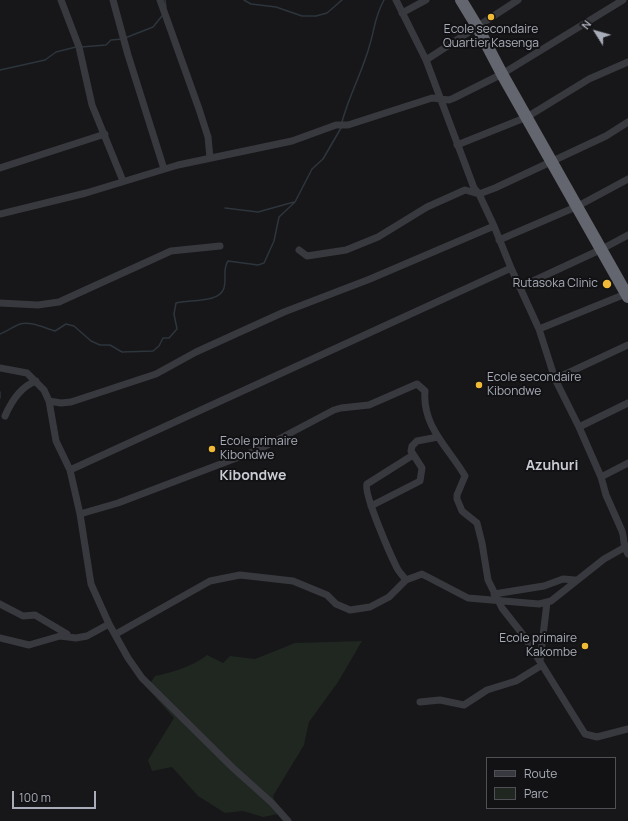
<!DOCTYPE html>
<html>
<head>
<meta charset="utf-8">
<style>
  body { margin:0 }
  #map { position:relative; width:628px; height:821px; overflow:hidden; background:#171719; font-family:Manrope,sans-serif }
  canvas { display:block }
  .legend { position:absolute; left:486px; top:757px; width:130px; height:52px; box-sizing:border-box; background:#121214; border:1px solid #4e5056; margin:0; padding:5px 7px; list-style:none; font-size:12px; color:#a9adb9 }
  .legend li { display:flex; align-items:center; gap:8px; height:20px }
  .legend b { width:20px; border:1px solid #4e5056 }
  .north { position:absolute; left:576px; top:12px; width:40px; height:40px; -webkit-text-stroke:3px #121214; paint-order:stroke; rotate:307deg; font-size:11px; font-weight:700; line-height:16px; text-align:center; color:#a9adb9 }
  .north::after { content:''; display:block; margin:auto; width:14px; height:18px; background:#a9adb9; clip-path:polygon(50% 0,100% 100%,50% 72%,0 100%) }
  .scale { position:absolute; left:12px; top:791px; width:84px; height:18px; box-sizing:border-box; border:2px solid #a9adb9; border-top:0; padding-left:5px; font-size:12px; line-height:14px; white-space:nowrap; color:#a9adb9; -webkit-text-stroke:3px #121214; paint-order:stroke }
</style>
</head>
<body>
<div id="map">
<canvas width="628" height="821"></canvas>
<ul class="legend">
<li><b style="height:5px;background:#38393e"></b>Route</li>
<li><b style="height:11px;background:#1f2720"></b>Parc</li>
</ul>
<div class="north">N</div>
<div class="scale">100 m</div>
</div>
<script>
const context = document.querySelector('canvas').getContext('2d');
context.lineJoin = 'round';
function fill(path, color) {
  context.fillStyle = color;
  context.fill(path, 'evenodd');
}
function trace(path, color, width, dash) {
  context.strokeStyle = color;
  context.lineWidth = width;
  context.lineCap = dash ? 'butt' : 'round';
  context.setLineDash(dash || []);
  context.stroke(path);
}
function drawText(font, color, halo, rows, align = 'center') {
  context.font = font + ' Manrope,sans-serif';
  context.lineWidth = 4;
  context.setLineDash([]);
  context.textBaseline = 'middle';
  context.strokeStyle = halo;
  context.fillStyle = color;
  for (const [text, x, y, turn = 0] of rows) {
    context.save();
    context.translate(x, y);
    context.rotate((+turn || 0) * Math.PI / 180);
    context.textAlign = isNaN(turn) ? turn : align;
    if (halo) context.strokeText(text, 0, 0);
    context.fillText(text, 0, 0);
    context.restore();
  }
}
fill(new Path2D(`
  M362 641 338 682 309 722 304 745 273 796 278 814 263 817 243 811 225 813 198 796 172 767 152 771 148 760 174 718 147 688 155 676C173 672 192 667 207 655L223 663 230 656 255 659 295 643Z`), '#1f2720');
trace(new Path2D(`
  M165 0 166 7
  M244 0 251 4 276 7 302 16H316L327 13 342 0
  M125 38 153 27 162 16
  M81 47 106 45 111 40 122 39
  M0 70 45 60 56 52 76 47
  M342 122C349 95 363 71 370 44 375 27 375 16 384 0
  M225 208 258 212 294 202
  M0 334C6 332 16 325 20 324 31 321 44 328 55 331L66 324 74 326 91 341 100 345H110L122 352 153 351 159 346 163 338H169L177 329 174 314 176 303C188 299 219 304 224 288 227 278 222 270 228 261L258 265 264 263 274 241 279 217 295 202 312 169 323 159 341 128
  M0 392V398`), '#2d353d', 1.5);
trace(new Path2D(`
  M61 0 79 47 92 105 123 181
  M113 0 128 55 164 169
  M160 0 199 109 208 137 210 158
  M396 0 426 60 474 188 479 194 494 226 511 268 539 329 555 379 579 427 601 477 606 495 622 531C625 540 622 544 628 554
  M402 13 426 0
  M426 60 518 0
  M457 145 527 117 589 79 628 62
  M0 168 105 134
  M0 214 86 193 178 165 292 141 336 125H348L432 98 449 100 454 98 502 74 623 0
  M499 240 578 206 628 179
  M299 250 307 256 346 250 378 237 427 207 465 190 479 194 495 188 606 136 628 122
  M520 287 602 249 628 235
  M0 303 38 305 59 302 171 251 220 246
  M539 329 628 293
  M0 368 27 373 44 390 49 401 56 441 70 470 80 514 91 584 109 624 128 658 142 678 233 768 272 803 288 821
  M555 379 628 345
  M49 401 61 403 71 402 156 374 196 352 284 312 370 279 494 226
  M5 416C11 402 20 387 36 381
  M579 427 628 403
  M70 470 511 268
  M601 477 628 463
  M371 506 420 481 422 468 411 451 412 446 417 441 438 437
  M80 514 118 503 260 449 334 410 341 408 369 405 417 384 425 391C422 427 449 448 465 476L457 495V499L462 511 477 523 482 543 488 580 502 608 524 636 585 734 597 737 628 729
  M406 580C403 576 399 572 397 568 391 556 363 493 367 484L413 455
  M494 594 544 586 563 579 575 580
  M0 604 23 616 35 615 67 634
  M116 634 210 581 240 575 293 581 327 595 336 604 350 610 370 607 389 597 406 580 422 574 468 598 539 604 551 601 604 559 627 546
  M0 638 29 645 60 636 76 638 87 636 109 624
  M540 661 547 602
  M420 702 440 700 464 705 487 690 516 681 542 665`), '#38393e', 7);
trace(new Path2D(`
  M461 0 478 28 502 74 628 297`), '#64666f', 12);
for (const [x, y, r, color] of [
  [491,17,4,"#f1ba36"],
  [607,284,5,"#f1ba36"],
  [479,385,4,"#f1ba36"],
  [212,449,4,"#f1ba36"],
  [585,646,4,"#f1ba36"]
]) {
  const dot = new Path2D();
  dot.arc(x, y, r, 0, 2 * Math.PI);
  context.fillStyle = color;
  context.fill(dot);
  trace(dot, '#121214', 1.5);
}
drawText('12px', '#a9adb9', '#121214', [
  ["Ecole secondaire",491,30,"center"],
  ["Quartier Kasenga",491,44,"center"],
  ["Rutasoka Clinic",598,284],
  ["Ecole secondaire",487,378,"left"],
  ["Kibondwe",487,392,"left"],
  ["Ecole primaire",220,442,"left"],
  ["Kibondwe",220,456,"left"],
  ["Ecole primaire",577,639],
  ["Kakombe",577,653]
], 'right');
drawText('bold 14px', '#caccd5', '#121214', [
  ["Azuhuri",552,466],
  ["Kibondwe",253,476]
]);
</script>
</body>
</html>
